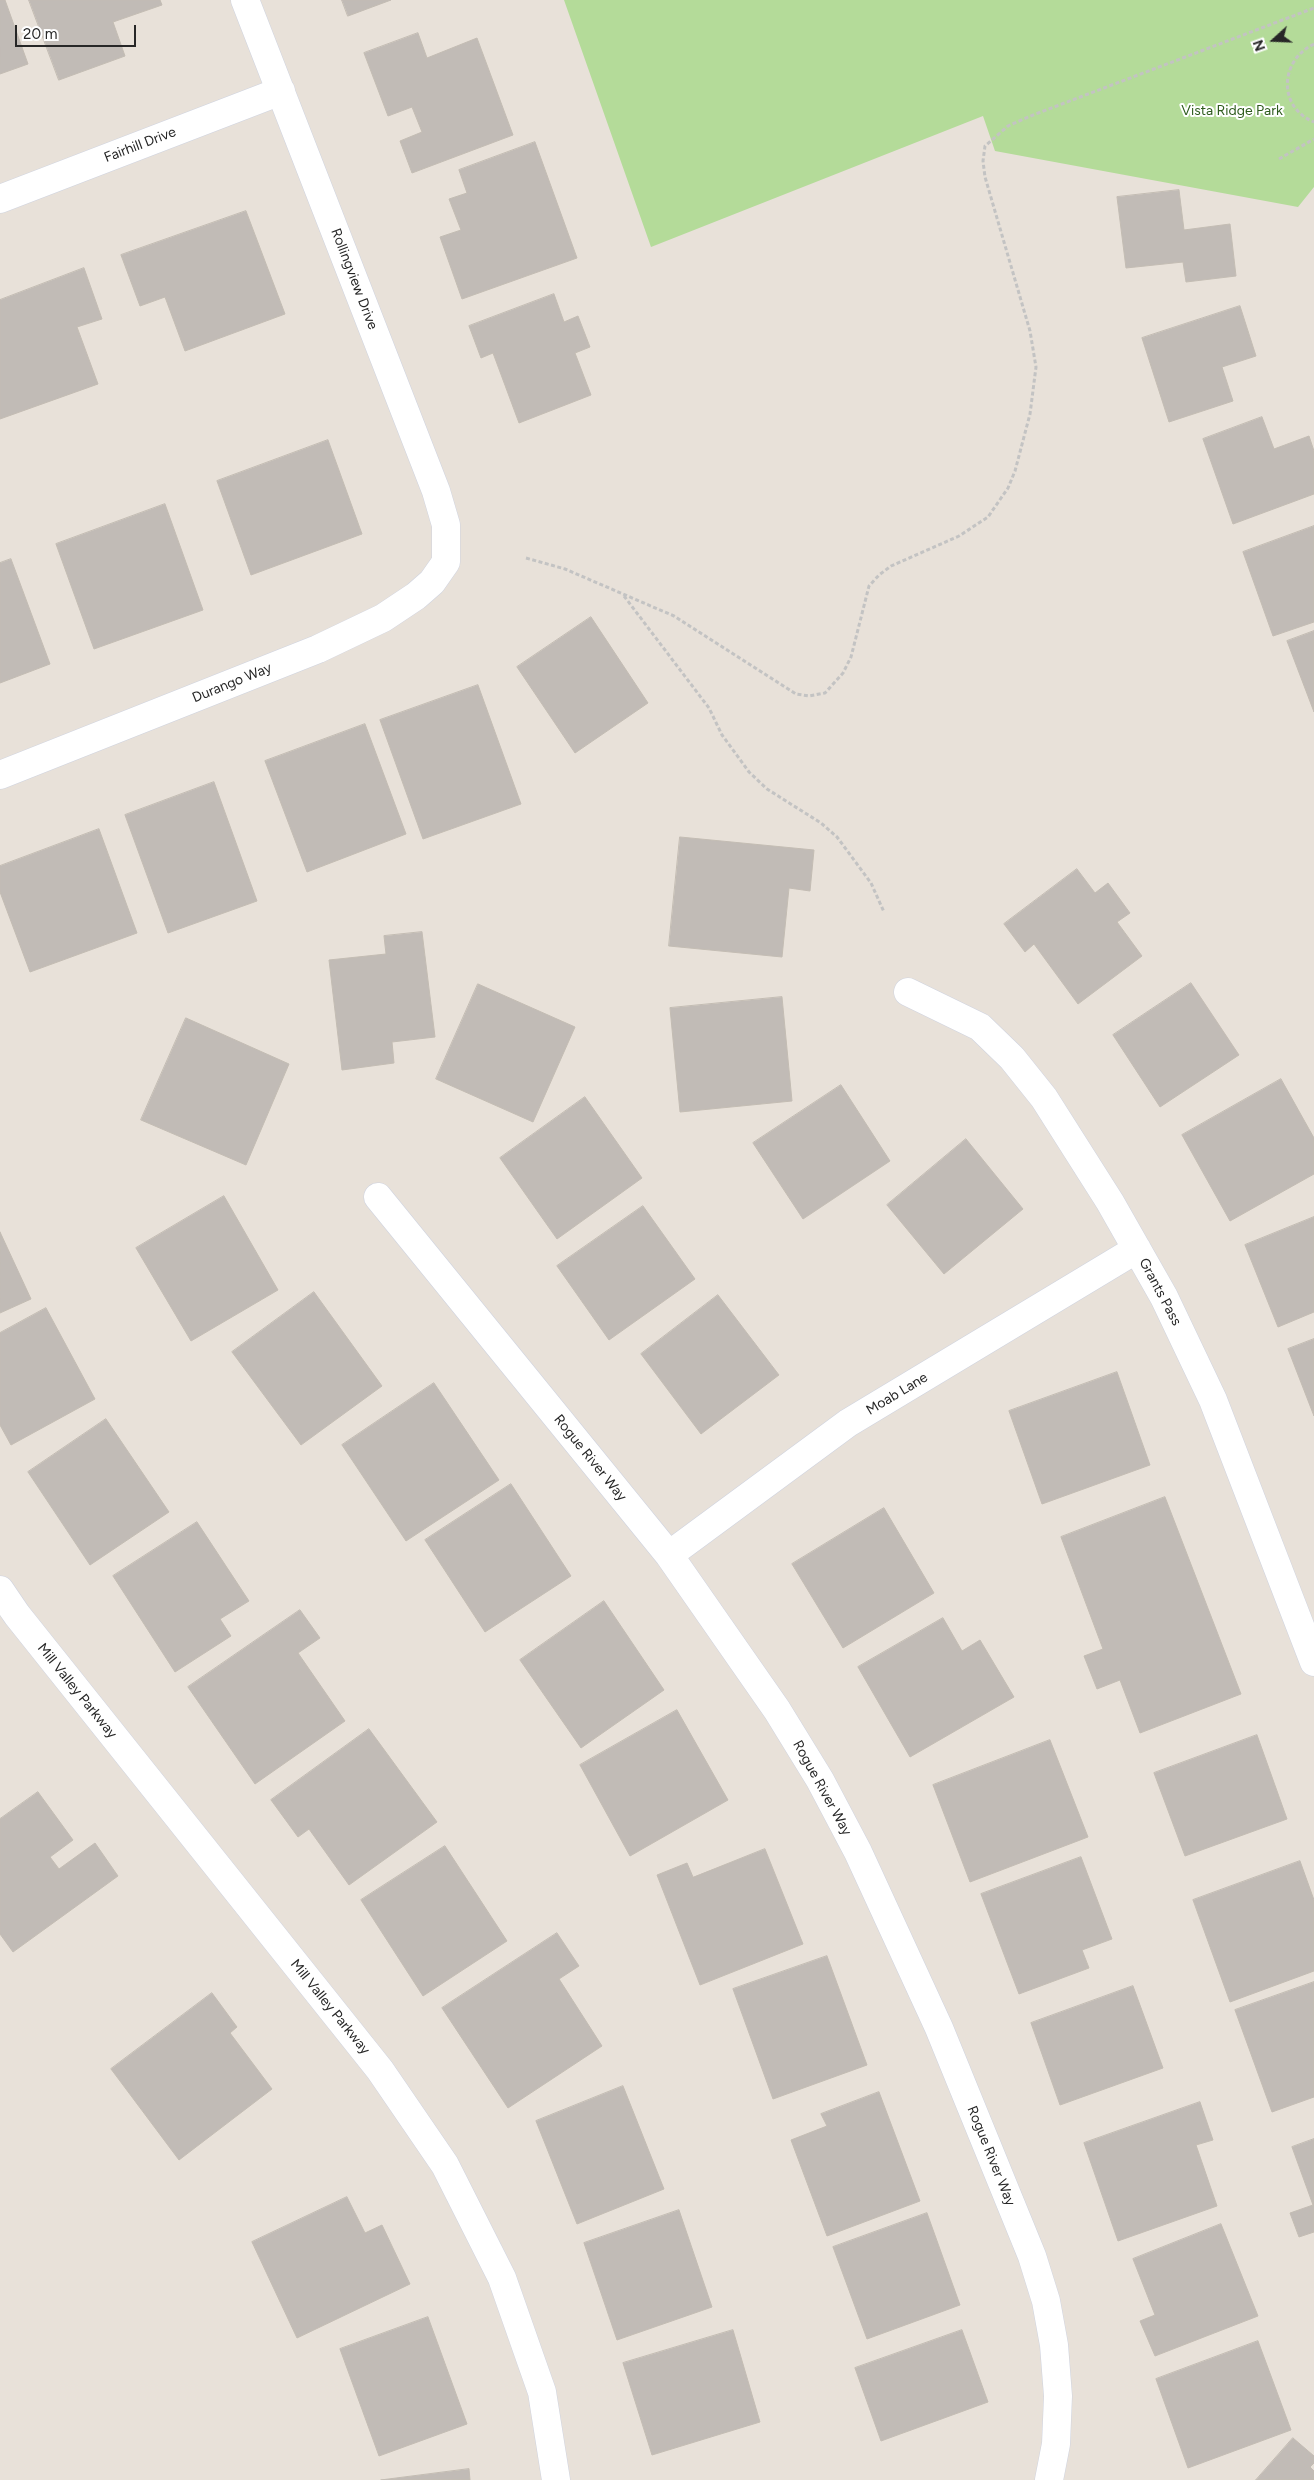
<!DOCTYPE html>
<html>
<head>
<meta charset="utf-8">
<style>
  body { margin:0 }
  #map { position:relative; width:1314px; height:2480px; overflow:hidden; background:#e8e1d9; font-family:Figtree,sans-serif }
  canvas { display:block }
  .north { position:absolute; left:1249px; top:15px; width:50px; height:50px; -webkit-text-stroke:4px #fff; paint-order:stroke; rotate:250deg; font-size:14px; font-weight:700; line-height:20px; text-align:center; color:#272727 }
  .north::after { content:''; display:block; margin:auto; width:18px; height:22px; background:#272727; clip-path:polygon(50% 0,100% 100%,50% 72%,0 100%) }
  .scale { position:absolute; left:15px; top:25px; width:121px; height:22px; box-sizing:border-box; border:2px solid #272727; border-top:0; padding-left:6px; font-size:15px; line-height:18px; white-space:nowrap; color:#272727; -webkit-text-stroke:4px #fff; paint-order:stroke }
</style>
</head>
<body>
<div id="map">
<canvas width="1314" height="2480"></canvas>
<div class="north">N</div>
<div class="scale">20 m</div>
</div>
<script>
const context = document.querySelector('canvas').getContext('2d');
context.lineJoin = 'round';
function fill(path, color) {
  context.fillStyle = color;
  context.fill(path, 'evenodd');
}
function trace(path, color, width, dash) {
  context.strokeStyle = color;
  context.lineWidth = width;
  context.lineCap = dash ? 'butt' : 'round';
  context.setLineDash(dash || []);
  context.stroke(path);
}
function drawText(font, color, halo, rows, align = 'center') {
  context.font = font + ' Figtree,sans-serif';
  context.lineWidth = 4;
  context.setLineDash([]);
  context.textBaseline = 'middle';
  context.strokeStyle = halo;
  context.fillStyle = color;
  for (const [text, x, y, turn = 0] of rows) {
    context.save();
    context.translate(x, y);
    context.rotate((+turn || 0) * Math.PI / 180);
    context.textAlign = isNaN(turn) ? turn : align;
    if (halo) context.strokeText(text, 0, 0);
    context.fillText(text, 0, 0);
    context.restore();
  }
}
fill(new Path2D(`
  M564 0H1314V187L1298 207 995 151 983 116 651 247Z`), '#b4db99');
const building = new Path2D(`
  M0 0H5L28 64 0 74Z
  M29 0H160L162 5 113 22 125 56 59 80Z
  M342 0H391L348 16Z
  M418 33 427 58 477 38 513 135 412 173 400 141 422 132 412 107 388 116 364 53Z
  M535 142 577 258 462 299 440 237 461 230 449 199 467 193 459 170Z
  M1179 190 1184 230 1230 224 1236 276 1186 282 1183 262 1126 268 1117 197Z
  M246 211 285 314 185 351 165 297 140 306 121 255Z
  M84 268 102 319 77 327 98 384 0 419V300Z
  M554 294 564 322 578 316 590 347 575 353 591 395 519 423 493 353 481 358 469 326Z
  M1240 306 1256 356 1222 367 1233 401 1169 422 1142 338Z
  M1262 417 1274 449 1309 436 1314 451V494L1233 524 1203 439Z
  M328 440 362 534 251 575 217 481Z
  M165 504 203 610 94 649 56 544Z
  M1314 526V622L1273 636 1243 552Z
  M11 559 50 664 0 683V563Z
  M591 617 648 703 575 753 517 667Z
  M1314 631V712L1287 641Z
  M478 685 521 804 423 839 380 720Z
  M365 724 406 834 307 872 265 761Z
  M214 782 257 901 168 933 125 815Z
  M99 829 137 933 30 972 0 892V866Z
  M680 837 814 850 810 891 789 888 782 957 669 946Z
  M1077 869 1095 893 1108 883 1130 913 1117 922 1142 956 1078 1004 1034 944 1025 952 1004 924Z
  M422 932 435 1037 392 1042 394 1063 342 1070 329 960 386 954 384 936Z
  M1191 983 1239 1055 1160 1107 1113 1035Z
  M478 984 575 1027 533 1122 436 1079Z
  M782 997 792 1101 680 1112 670 1008Z
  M186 1018 289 1064 246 1165 141 1120Z
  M1281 1079 1314 1138V1174L1230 1221 1182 1135Z
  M841 1085 890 1161 803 1219 753 1143Z
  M585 1097 642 1178 557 1239 500 1158Z
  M966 1139 1023 1209 944 1274 887 1205Z
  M224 1196 278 1290 191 1341 136 1248Z
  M643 1206 695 1279 609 1340 557 1266Z
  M1314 1217V1312L1278 1327 1245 1245Z
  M0 1232 31 1299 0 1313Z
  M314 1292 382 1386 301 1445 232 1352Z
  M718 1295 779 1375 701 1434 641 1354Z
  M46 1308 95 1399 11 1445 0 1425V1333Z
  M1314 1339V1416L1288 1349Z
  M1117 1372 1150 1465 1042 1504 1009 1411Z
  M434 1383 499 1480 406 1541 342 1445Z
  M106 1419 169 1512 90 1565 28 1472Z
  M511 1484 571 1576 485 1632 425 1540Z
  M1165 1497 1241 1694 1140 1733 1120 1680 1097 1689 1084 1656 1103 1649 1061 1537Z
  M884 1508 934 1593 843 1648 792 1564Z
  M197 1522 249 1601 220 1619 231 1636 175 1672 113 1576Z
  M604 1601 664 1690 581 1748 520 1660Z
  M300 1610 320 1638 298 1653 345 1721 255 1784 188 1687Z
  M943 1618 962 1651 980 1640 1014 1697 910 1757 858 1667Z
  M677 1710 728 1800 630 1856 580 1765Z
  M369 1729 437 1822 349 1885 309 1829 298 1837 271 1800Z
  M1257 1735 1287 1819 1185 1856 1154 1773Z
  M1050 1740 1088 1837 970 1882 933 1785Z
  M38 1792 73 1840 50 1857 59 1869 95 1843 118 1876 13 1952 0 1934V1819Z
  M445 1846 507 1941 423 1996 361 1900Z
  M765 1849 803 1944 700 1985 657 1875 687 1863 693 1877Z
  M1081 1857 1112 1939 1082 1950 1089 1968 1019 1994 981 1894Z
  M1300 1861 1314 1900V1971L1230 2002 1193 1900Z
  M557 1933 579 1966 559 1979 602 2046 508 2108 442 2008Z
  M827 1956 867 2065 773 2099 733 1989Z
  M1314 1982V2097L1272 2112 1235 2010Z
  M1133 1986 1163 2068 1060 2105 1031 2023Z
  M212 1993 237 2027 230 2033 272 2089 179 2160 111 2069Z
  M623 2086 664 2189 577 2224 536 2121Z
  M879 2092 920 2201 827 2236 791 2140 827 2126 821 2114Z
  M1200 2102 1213 2140 1196 2145 1217 2206 1118 2241 1084 2143Z
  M1314 2139V2232L1299 2237 1290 2213 1313 2205 1292 2147Z
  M347 2197 365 2233 382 2225 410 2284 297 2338 252 2242Z
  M679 2210 712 2307 617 2340 584 2243Z
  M927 2213 960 2305 867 2339 833 2247Z
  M1221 2224 1258 2316 1155 2356 1140 2321 1155 2315 1133 2259Z
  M428 2317 467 2424 379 2456 340 2349Z
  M733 2330 760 2422 652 2455 623 2363Z
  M962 2330 988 2402 881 2441 855 2368Z
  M1258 2341 1291 2430 1188 2468 1156 2379Z
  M1293 2438 1314 2456V2463L1310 2467 1314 2471V2480H1256Z
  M469 2469 470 2480H381Z`);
fill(building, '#c1bbb6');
trace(building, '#c3bcb3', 1);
const street = new Path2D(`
  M0 199 281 91
  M0 775 318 649 383 618 416 596 432 582 446 562V525L436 491 245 0
  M908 992 980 1027 1012 1058 1044 1098 1110 1202 1164 1297 1213 1400 1314 1662
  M378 1197 669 1555 777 1710 820 1780 858 1852 939 2028 1032 2256 1046 2301 1054 2345 1058 2396 1056 2444 1049 2480
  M669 1555 848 1423 1137 1249
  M0 1590 17 1615 380 2070 445 2165 502 2278 542 2392 556 2480`);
trace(street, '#cfd3df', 29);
trace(new Path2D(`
  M1314 44C1280 60 1277 107 1314 122
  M1279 159 1314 139
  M526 558 565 569 674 616 796 694 809 696 825 693 843 673 851 657 869 586 879 575 891 566 959 536 988 517 1008 488 1015 471 1030 414 1036 367 1030 331 985 177 983 161 985 146 1008 126 1033 115 1314 8
  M624 596 709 708 722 735 749 772 767 789 821 823 837 837 871 883 884 912`), '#c3c3c3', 3, [4, 2.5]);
trace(street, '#fff', 28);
drawText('14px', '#2f5c1e', '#fff', [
  ["Vista Ridge Park",1232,111]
]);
drawText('14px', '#272727', '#fff', [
  ["Fairhill Drive",140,145,-21],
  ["Rollingview Drive",354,279,69],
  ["Durango Way",232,683,-22],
  ["Grants Pass",1160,1292,62],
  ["Moab Lane",897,1394,-31],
  ["Rogue River Way",590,1458,51],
  ["Mill Valley Parkway",77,1691,51],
  ["Rogue River Way",822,1788,61],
  ["Mill Valley Parkway",330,2007,51],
  ["Rogue River Way",991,2156,68]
]);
</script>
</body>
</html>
